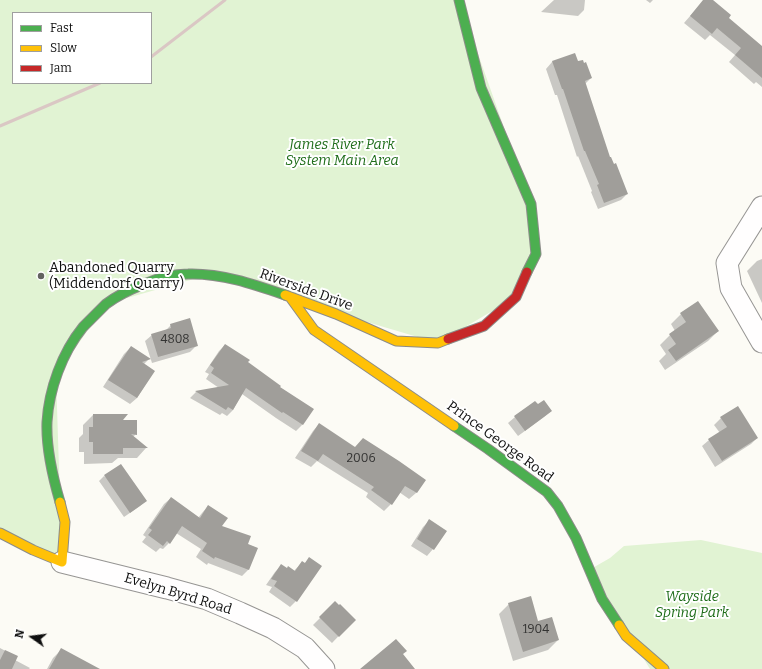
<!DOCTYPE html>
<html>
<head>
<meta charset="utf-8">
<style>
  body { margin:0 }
  #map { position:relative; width:762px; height:669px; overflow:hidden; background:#fcfbf5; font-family:Bitter,serif }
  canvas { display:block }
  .legend { position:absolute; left:12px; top:12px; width:140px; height:72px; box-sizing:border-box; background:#fff; border:1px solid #9f9f9f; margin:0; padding:5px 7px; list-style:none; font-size:12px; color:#0f0f0f }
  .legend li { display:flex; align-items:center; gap:8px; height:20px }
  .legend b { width:20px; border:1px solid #9f9f9f }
  .north { position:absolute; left:12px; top:617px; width:40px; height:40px; -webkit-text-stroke:3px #fff; paint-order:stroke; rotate:284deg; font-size:11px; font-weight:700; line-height:16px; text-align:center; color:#0f0f0f }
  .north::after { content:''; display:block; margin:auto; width:14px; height:18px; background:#0f0f0f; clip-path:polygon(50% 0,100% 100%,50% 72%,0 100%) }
</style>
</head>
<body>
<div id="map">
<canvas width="762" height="669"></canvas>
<ul class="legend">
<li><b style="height:5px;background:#4caf50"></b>Fast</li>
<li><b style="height:5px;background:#ffc107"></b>Slow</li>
<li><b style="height:5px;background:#c62828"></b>Jam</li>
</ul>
<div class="north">N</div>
</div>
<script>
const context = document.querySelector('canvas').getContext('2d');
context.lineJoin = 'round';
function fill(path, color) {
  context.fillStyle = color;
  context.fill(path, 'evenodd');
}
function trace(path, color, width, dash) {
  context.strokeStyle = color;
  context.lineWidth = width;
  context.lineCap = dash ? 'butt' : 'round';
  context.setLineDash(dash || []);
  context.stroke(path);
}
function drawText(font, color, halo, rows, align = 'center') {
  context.font = font + ' Bitter,serif';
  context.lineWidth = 4;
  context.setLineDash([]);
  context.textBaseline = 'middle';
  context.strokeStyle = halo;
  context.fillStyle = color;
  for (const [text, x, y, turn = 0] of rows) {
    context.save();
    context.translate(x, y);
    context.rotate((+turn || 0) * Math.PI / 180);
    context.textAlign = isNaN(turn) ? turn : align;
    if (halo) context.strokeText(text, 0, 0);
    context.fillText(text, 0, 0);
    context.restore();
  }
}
fill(new Path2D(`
  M0 0H459L531 204 536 254 516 297 438 343 208 275 106 304 56 376 62 562 0 533ZM13 13H151V83H13Z
  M701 540 762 553V669H650L589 570 610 558 624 546Z`), '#e1f3d3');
fill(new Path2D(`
  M554 0H585L584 10 578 16 541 12Z
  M646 0H653L650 3Z
  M704 0H712L728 18 762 48V87L756 82 754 84 729 62 735 55 710 35 705 40 684 23Z
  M575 54 578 63 591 78 585 84 609 158 627 194 621 200 598 209 591 192 592 191 578 156 577 157 557 95H555L546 69 552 62Z
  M762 259V303L747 271 757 261Z
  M681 314 718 331 708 341 665 370 659 361 666 354 660 345 670 335 675 331 671 324Z
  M171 325 197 345 190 352 152 363 145 341 152 335 166 330Z
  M225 345 279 387 312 409 302 425 296 431 276 418 242 394 233 410 227 416 222 413 220 415 190 398 196 392 219 388 206 379 209 374 205 372 219 351Z
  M131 347 149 359 144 364 154 371 137 398 130 404 103 387 124 354Z
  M538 406 551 411 544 417 518 436 508 423 515 417Z
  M93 415H126L122 421 136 434 133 437 146 448 137 458H118L112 463 84 464V452H79V438L83 434V425Z
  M721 418 757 438 751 444 715 467 702 446 709 440 720 433 714 425Z
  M319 424 355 448 425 480 416 493 409 499 399 492 391 504 384 511 366 497 368 493 317 461 311 467 295 458 313 431Z
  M104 476 145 501 140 506 124 517 99 481Z
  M171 498 198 518 202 513 208 506 221 527 247 544 257 548 248 570 242 576 208 563 207 565 196 557 201 549 176 533 169 543 163 549 160 548 156 552 142 542 146 537 143 535 164 504Z
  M429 521 433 549 427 556 411 546 423 527Z
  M309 559 296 601 290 607 269 592 272 587 266 585 275 572 281 566 294 571 302 562 304 564Z
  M335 603 354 620 332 643 313 625Z
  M509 604 537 622 558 640 548 650 513 661 499 614Z
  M0 648 17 657 15 660 30 668 29 669H0Z
  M62 649 82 669H47L53 658Z`), '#0003');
fill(new Path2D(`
  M703 0H713L731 15 729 18 762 46V78L735 55 741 48 717 28 712 34 690 16Z
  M575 53 578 61 583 60 584 63 586 62 592 78 585 81 610 157H611L614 164 616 163 628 194 604 203 597 185 599 184 585 151H584L563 89H562L552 61Z
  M698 301 719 331 676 361 668 350 676 344 669 334 686 322 680 313Z
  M190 318 198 346 158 357 151 334 171 328 170 324Z
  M225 344 250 360 248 362 281 386 280 387 314 409 303 425 283 412 282 413 246 388 233 410 228 407 226 410 195 391 229 385 211 373 214 368 210 365Z
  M131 346 151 359 142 362 155 371 137 398 108 380Z
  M544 400 552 411 525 431 514 416 535 401 538 404Z
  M738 406 758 438 722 461 708 439 727 427 720 417Z
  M93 414H128L123 420H137V435L131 434 148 448H123V454H93V442H89V427H93Z
  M319 423 355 447 363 438 399 461 426 480 417 493 405 486 392 505 371 490 374 487 323 454 318 461 301 451Z
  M121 464 147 501 130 513 104 475Z
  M171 497 200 518 208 505 228 518 222 526 251 536 248 544 258 548 249 570 215 557 214 559 202 551 207 543 182 526 170 544 167 541 163 546 148 535 152 530 149 528Z
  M429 519 447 531 434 550 417 539Z
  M309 557 322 566 297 602 274 586 277 581 271 579 281 564 287 568 288 566 295 571 302 561 305 563Z
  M531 596 538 621 552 617 559 640 523 652 508 603Z
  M335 601 339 605 340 604 356 620 339 637 319 617Z
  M396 639 407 651 403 654 415 669H360Z
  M61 648 100 669H49Z
  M5 650 18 656 12 669H0V660Z`), '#a09e9a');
const street = new Path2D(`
  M762 207 727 263 731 288 762 342
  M62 562 167 588 207 599 240 613 273 628 305 648 324 669`);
const fast = new Path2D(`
  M459 0 481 88 531 204 536 254 527 272
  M454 426 488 449 547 492 558 506 576 538 602 599 619 625
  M60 502C53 478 46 447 47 422 49 389 62 353 83 327 87 323 92 318 96 314 99 311 103 307 106 304 118 295 131 289 144 284 158 278 173 274 188 274 221 273 253 284 285 295`);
const slow = new Path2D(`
  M285 295 336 314 396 341 438 343 448 339
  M290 297 314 330 454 426
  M0 533 33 550 62 562 65 522 60 502
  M619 625 626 636 664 669`);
const jam = new Path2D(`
  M448 339 484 326 516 297 527 272`);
trace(street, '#969593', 23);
trace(fast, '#8c8c89', 11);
trace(slow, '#8c8c89', 11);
trace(jam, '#8c8c89', 11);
trace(street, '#fffefe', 21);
trace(fast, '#4caf50', 9);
trace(slow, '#ffc107', 9);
trace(jam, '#c62828', 9);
trace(new Path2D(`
  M151 57 225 0
  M0 126 100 83`), '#dac7c4', 3);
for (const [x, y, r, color] of [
  [41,276,4,"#626260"]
]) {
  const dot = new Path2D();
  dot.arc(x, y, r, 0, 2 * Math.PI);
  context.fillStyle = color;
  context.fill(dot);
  trace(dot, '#fff', 1.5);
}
drawText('12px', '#333332', null, [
  ["4808",175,340],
  ["2006",361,459],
  ["1904",536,630]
]);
drawText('italic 14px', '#1f6d1a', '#fff', [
  ["James River Park",342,145],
  ["System Main Area",342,161],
  ["Wayside",692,597],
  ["Spring Park",692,613]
]);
drawText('14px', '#0f0f0f', '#fff', [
  ["Abandoned Quarry",49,268],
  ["(Middendorf Quarry)",49,284]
], 'left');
drawText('14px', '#0f0f0f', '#fff', [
  ["Riverside Drive",306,290,20],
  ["Prince George Road",500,442,36],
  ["Evelyn Byrd Road",178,594,17]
]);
</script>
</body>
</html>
